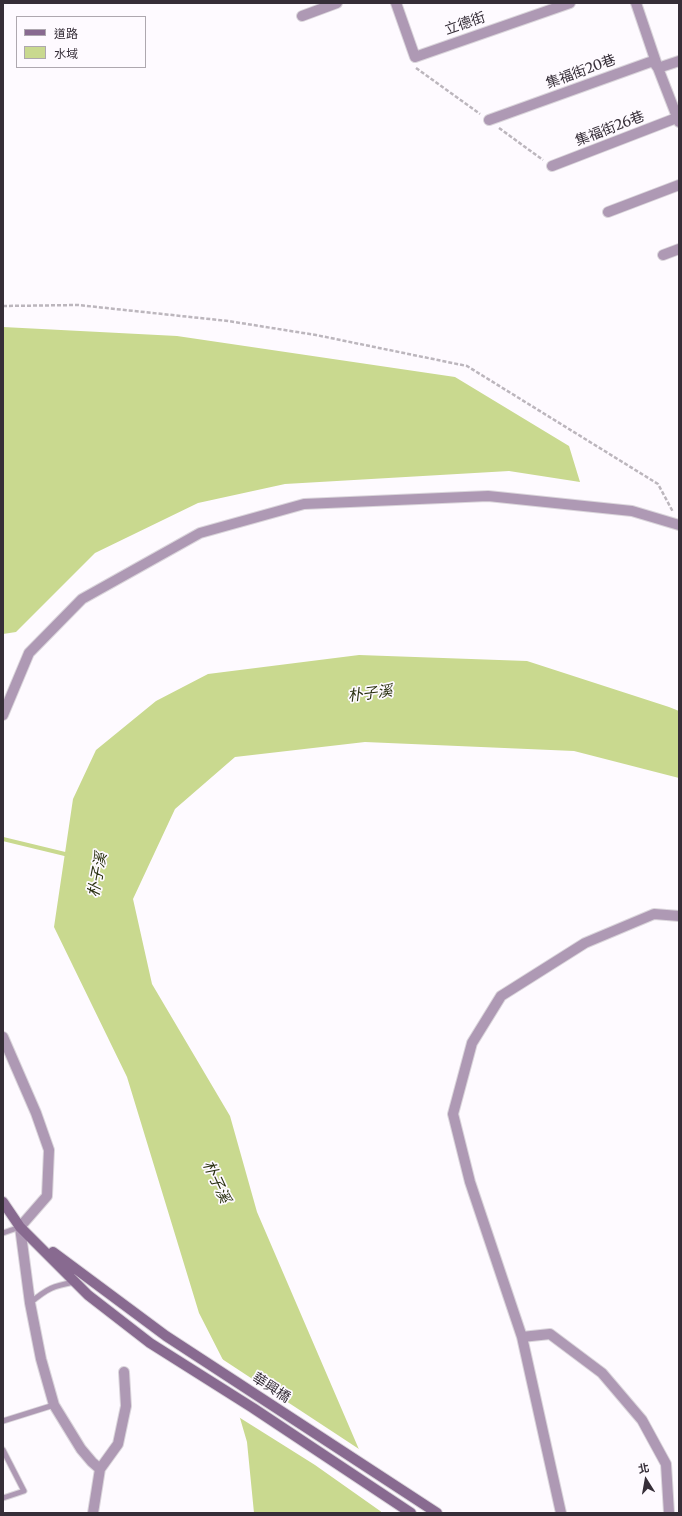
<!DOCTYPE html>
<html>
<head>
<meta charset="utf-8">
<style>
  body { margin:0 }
  #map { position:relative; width:682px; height:1516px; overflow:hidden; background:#fefaff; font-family:Merriweather,"Noto Sans TC",serif }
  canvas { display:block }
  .frame { position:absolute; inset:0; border:4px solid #362e38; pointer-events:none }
  .legend { position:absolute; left:16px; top:16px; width:130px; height:52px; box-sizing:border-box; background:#fefaff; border:1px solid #aea8af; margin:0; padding:5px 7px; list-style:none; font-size:12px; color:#362e38 }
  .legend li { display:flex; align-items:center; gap:8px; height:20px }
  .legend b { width:20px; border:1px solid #aea8af }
  .north { position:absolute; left:626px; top:1460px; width:40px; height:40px; -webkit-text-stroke:3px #fefaff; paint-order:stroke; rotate:349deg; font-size:11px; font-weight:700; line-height:16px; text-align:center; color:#362e38 }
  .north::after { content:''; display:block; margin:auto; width:14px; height:18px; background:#362e38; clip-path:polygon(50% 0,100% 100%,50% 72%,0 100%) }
</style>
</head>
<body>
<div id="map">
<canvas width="682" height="1516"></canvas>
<div class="frame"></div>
<ul class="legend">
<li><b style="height:5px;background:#886a90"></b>道路</li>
<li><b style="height:11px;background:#c9d98f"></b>水域</li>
</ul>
<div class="north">北</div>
</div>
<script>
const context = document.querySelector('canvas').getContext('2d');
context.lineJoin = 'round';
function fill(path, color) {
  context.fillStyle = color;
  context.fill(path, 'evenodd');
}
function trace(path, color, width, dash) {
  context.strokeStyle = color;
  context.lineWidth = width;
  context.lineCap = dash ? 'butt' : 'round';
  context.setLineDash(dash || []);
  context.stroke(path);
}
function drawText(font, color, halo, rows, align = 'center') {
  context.font = font + ' Merriweather,"Noto Sans TC",serif';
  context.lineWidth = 3.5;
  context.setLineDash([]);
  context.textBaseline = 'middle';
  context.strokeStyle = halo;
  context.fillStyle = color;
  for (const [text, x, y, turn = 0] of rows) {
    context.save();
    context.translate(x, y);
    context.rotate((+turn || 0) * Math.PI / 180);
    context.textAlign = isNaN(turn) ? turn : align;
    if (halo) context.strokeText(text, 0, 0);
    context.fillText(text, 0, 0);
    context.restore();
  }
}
fill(new Path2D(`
  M3 327 177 336 455 377 569 446 580 482 509 471 285 484 198 503 95 553 16 632 3 634Z
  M359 655 527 661 669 707 679 711V778L574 751 365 742 235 757 175 809 133 899 152 984 230 1116 257 1212 382 1503 381 1513H254L247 1442 223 1360 199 1313 127 1077 54 927 73 799 96 750 156 701 208 674Z`), '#c9d98f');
fill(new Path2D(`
  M219 1357 362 1451 384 1503 383 1513 315 1465 237 1416Z`), '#fefaff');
trace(new Path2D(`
  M3 839 69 855`), '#c9d98f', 4);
const lane = new Path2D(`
  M3 1233 20 1227
  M30 1303C48 1288 53 1286 75 1282
  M3 1421 54 1405
  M3 1450 24 1491 3 1498`);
const street = new Path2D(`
  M396 3 415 57 570 3
  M636 3 658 68 679 122
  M302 16 337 3
  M489 120 653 61 658 68 679 61
  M552 166 679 117
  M608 212 679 185
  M663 255 679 249
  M3 715 29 653 82 599 200 533 304 504 488 496 632 511 679 525
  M3 1037 36 1113 49 1150 47 1196 20 1227 30 1303 41 1359 54 1405 81 1449 92 1462 100 1469
  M522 1337 561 1513
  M93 1513 100 1469 118 1444 126 1406 124 1372
  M669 1513 666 1464 642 1420 602 1373 550 1334 522 1337 470 1182 453 1114 472 1043 501 996 585 943 654 914 679 916`);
const secondary = new Path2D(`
  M3 1202 20 1227 88 1295 150 1343 253 1408 411 1513
  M53 1252 166 1336 437 1513`);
trace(lane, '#dad5db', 7);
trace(street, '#dad5db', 12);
trace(secondary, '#dad5db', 12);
trace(new Path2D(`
  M416 68 480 114
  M499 128 543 160
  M3 306 78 305 228 321 316 335 467 366 658 484 673 512`), '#bcb6bd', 2.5, [4, 2]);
trace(lane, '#ae99b4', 5);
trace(street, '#ae99b4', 10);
trace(secondary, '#886a90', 10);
drawText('14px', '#362e38', '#fefaff', [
  ["立德街",465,24,-19],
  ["集福街20巷",581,72,-20],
  ["集福街26巷",610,129,-21],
  ["華興橋",271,1388,33]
]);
drawText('italic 15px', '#2a3111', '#fefaff', [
  ["朴子溪",370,694,-7],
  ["朴子溪",98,875,-79],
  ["朴子溪",216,1182,65]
]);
</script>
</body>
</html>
